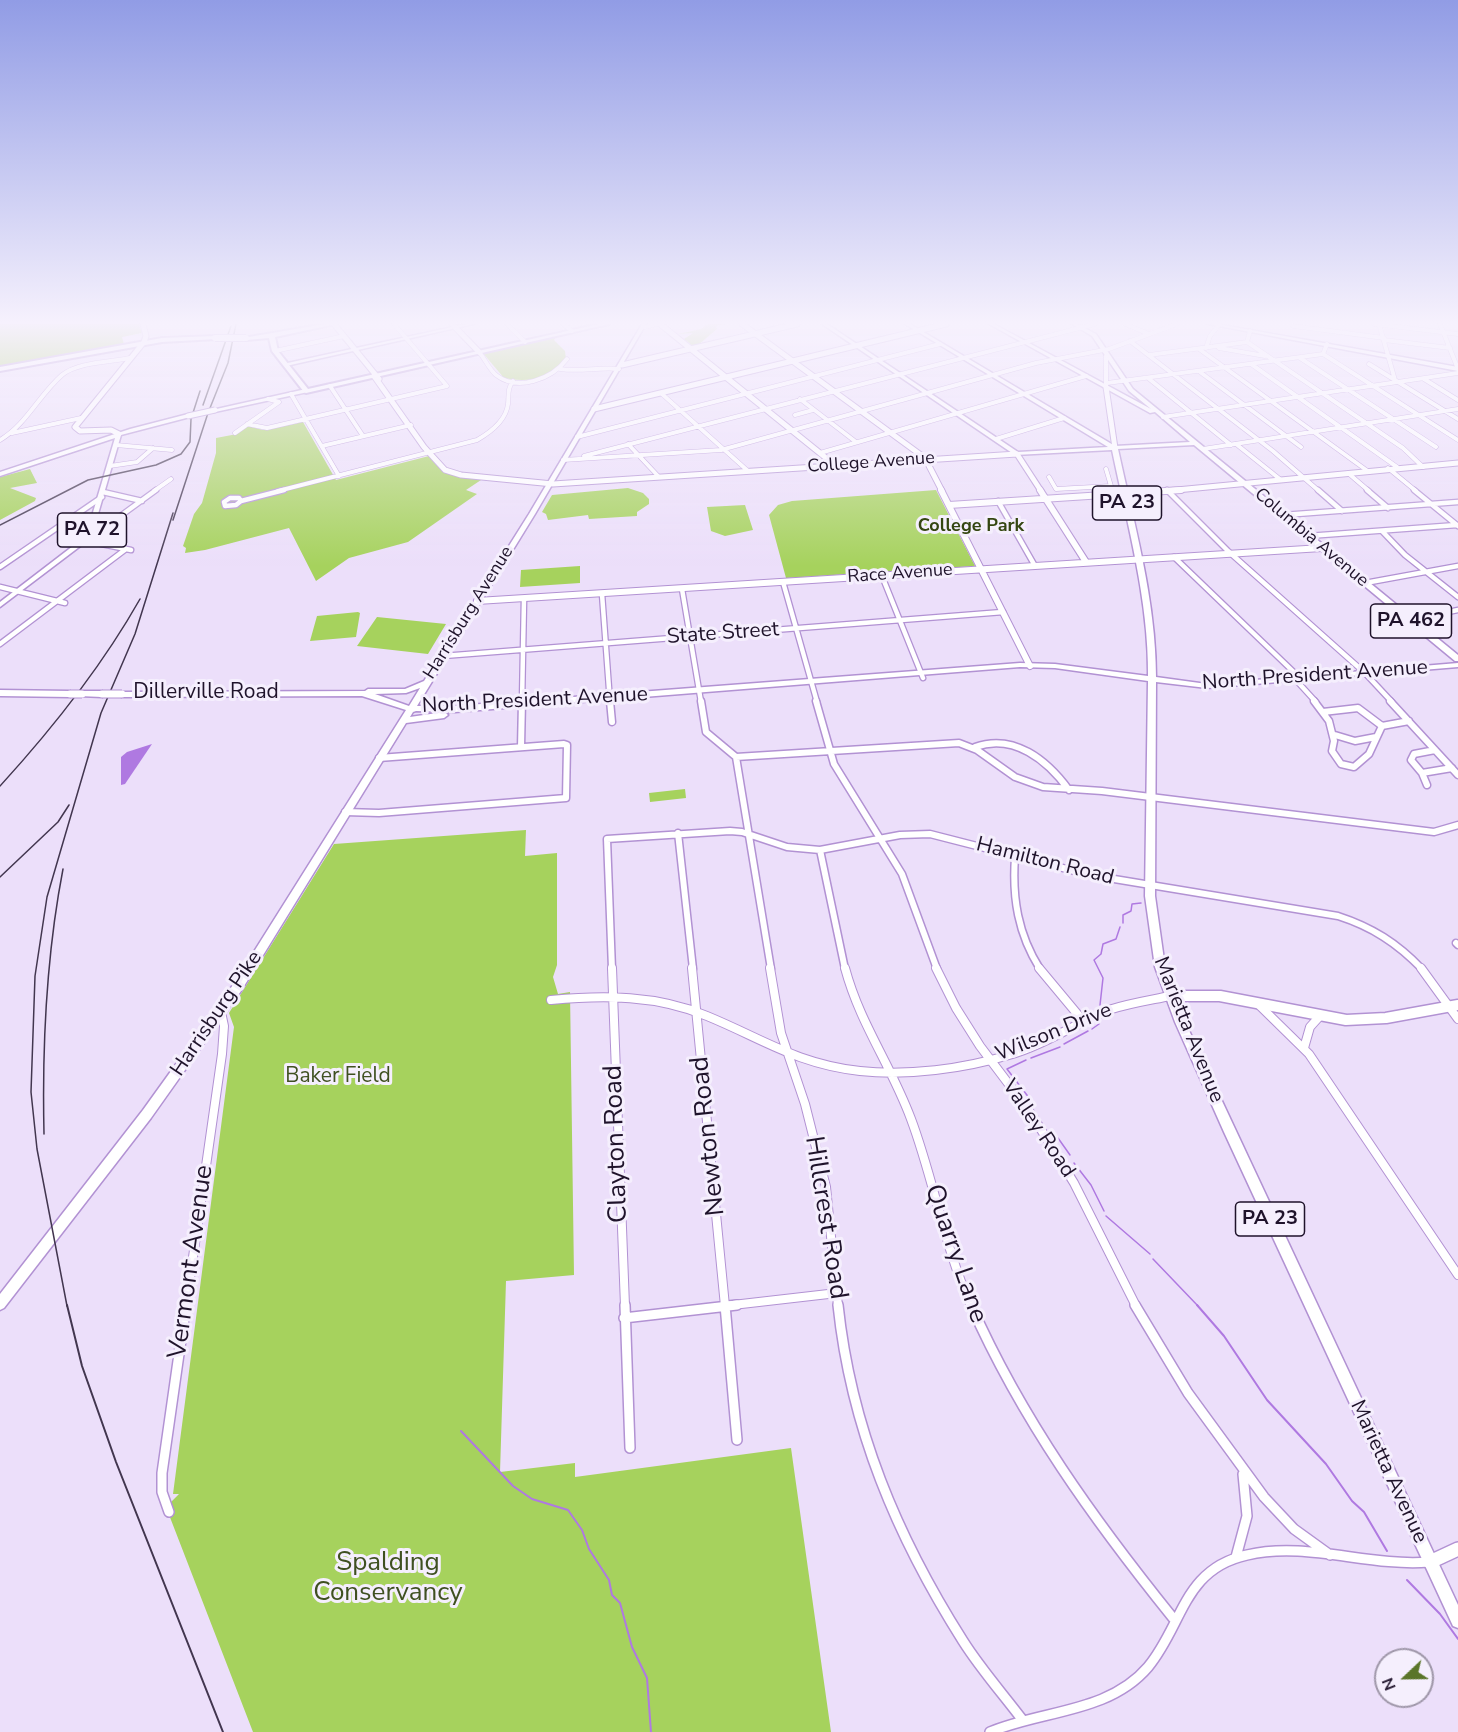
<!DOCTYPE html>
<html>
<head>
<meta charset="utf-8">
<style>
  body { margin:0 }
  #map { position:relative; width:1458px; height:1732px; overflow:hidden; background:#ecdffa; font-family:"Nunito Sans",sans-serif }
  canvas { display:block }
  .north { position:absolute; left:1374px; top:1648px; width:60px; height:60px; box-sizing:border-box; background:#f5effd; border:2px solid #9f97a9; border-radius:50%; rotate:248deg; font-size:16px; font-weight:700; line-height:24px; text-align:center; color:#1f132b }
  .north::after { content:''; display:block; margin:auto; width:21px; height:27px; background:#5a7529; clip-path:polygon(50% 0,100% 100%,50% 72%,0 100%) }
</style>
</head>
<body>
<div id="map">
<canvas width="1458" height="1732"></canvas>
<div class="north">N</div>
</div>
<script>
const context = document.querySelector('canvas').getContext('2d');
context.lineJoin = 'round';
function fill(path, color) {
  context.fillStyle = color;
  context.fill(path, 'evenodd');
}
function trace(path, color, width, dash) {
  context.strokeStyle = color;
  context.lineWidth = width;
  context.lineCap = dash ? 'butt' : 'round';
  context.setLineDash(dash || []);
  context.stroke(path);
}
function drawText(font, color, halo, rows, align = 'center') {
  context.font = font + ' "Nunito Sans",sans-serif';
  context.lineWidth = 6;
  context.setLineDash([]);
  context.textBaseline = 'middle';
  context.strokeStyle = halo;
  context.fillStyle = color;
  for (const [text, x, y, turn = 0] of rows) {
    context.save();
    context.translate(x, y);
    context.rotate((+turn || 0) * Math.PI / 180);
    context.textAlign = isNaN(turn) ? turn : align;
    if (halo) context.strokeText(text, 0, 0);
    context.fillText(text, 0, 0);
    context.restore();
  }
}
fill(new Path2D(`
  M0 324H139L142 333 122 337 124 344 0 367Z
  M708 324H726L716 326 717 329 697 346H693L684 339 693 333 678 334 701 329Z
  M556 337 554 340 565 351 566 359C552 379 527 383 504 378L482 352Z
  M303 422 336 480 429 456 443 472 481 480 466 490 477 494 408 542 349 558 316 581 289 528 205 550 185 553 186 548 183 546 194 514 202 503 216 453V438L237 434 248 426 263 430Z
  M30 469 37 483 10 488 36 498 35 501 0 520V477Z
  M628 488 643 493 649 499V504L637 512V516L589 519 588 515 548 520 546 514 542 512 552 495Z
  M936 490 975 566 786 578 769 515 778 505 792 501Z
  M745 505 753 530 725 536 711 531 707 507Z
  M580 566V583L520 587 521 570Z
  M358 612 360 613 356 637 310 641 317 616Z
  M377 617 446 624 428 654 357 646Z
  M685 789 686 798 650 802 649 793Z
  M526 830 525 856 557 853V965L553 977 558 994 570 992 574 1275 506 1281 500 1472 575 1463V1477L791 1448 831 1732H253L166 1507 179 1494H173L234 1027 229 1013 334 844Z`), '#a6d25d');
fill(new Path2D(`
  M152 744 125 784 121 785V757L127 752Z`), '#af79e1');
trace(new Path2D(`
  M1123 923V915L1131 911 1132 904 1141 903
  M1100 1005 1103 978 1094 960 1101 954 1103 944 1116 939 1120 927
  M1092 1029 1099 1024
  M1064 1044 1088 1031
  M1031 1058 1060 1047
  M1026 1060 1007 1069 1033 1103
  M1058 1138 1070 1155
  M1074 1163 1091 1185 1104 1211
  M1106 1216 1150 1254
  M1153 1259 1198 1306`), '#af79e1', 1.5);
trace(new Path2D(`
  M1197 1305 1224 1336 1267 1400 1326 1464 1352 1501 1364 1512 1387 1551
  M461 1431 513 1486 532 1499 568 1510 582 1530 589 1549 609 1580 612 1595 620 1603 632 1647 647 1678 651 1732
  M1407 1580 1440 1614 1458 1639`), '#af79e1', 2);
const streetFar4 = new Path2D(`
  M507 324 525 342
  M563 324 572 331
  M1125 324 1149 334
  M1374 324 1458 334
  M1379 324 1395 380
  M1440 324 1458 369
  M1293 326 1384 338
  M645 327 657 324
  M1250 331 1247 342 1403 448 1423 467
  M1384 340 1450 348
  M1130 341 1273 451 1319 491
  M1327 344 1323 354 1458 440
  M1206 348 1210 336 1219 325
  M1219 348 1265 356
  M1199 349 1369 472
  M275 351 344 336
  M479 352C485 359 489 369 496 375 518 392 552 379 567 359
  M1149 355 1247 342
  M1106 356V387
  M1300 358 1436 447
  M1251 364 1397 467
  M1369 364 1458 419
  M560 369C581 372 598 367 619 369
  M1200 372 1301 447
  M1148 378 1231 445
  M1424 379 1458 400
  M1107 383 1323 354
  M330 386 363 436
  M291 394 339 476
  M662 394 748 471
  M800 399 856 442
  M795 415 813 410
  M1163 417 1458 373
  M247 424 267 428 447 386 394 324
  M12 433 81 418
  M235 433 279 402 268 399
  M577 437 940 344
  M996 439 1064 418
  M0 440C26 425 39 395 62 375 78 362 110 362 130 358
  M628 444 659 477
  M1236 444 1281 480
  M116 445 172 450
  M322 446 411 425
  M1203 449 1458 409
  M820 453 1086 376
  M584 456 1095 324
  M563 460 721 450 1036 363 1109 349 1177 324
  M110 466 137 462 153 448
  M1388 468 1416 491
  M1348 473 1369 491
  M1049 477 1056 489 1111 486 1106 469
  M154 491 171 479
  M278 491 477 440C491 432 506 421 508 404 509 395 507 389 513 381`);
const streetFar3 = new Path2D(`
  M1167 490 1228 551 1365 673 1392 702
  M1318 490 1342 511
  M1367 490 1388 508
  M1414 490 1458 526
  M103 492 142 501
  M230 498H239L241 501 236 505 225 506 224 502Z
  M241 501 284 490
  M998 501 1035 566
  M1283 515 1458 502
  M1382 531 1405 555 1458 597
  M1308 536 1457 525
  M86 541 156 490
  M87 541 131 550
  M1174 557 1301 679
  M0 567 102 497
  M882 576 923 678
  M783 582 817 702
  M1365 583 1458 566
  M0 587 65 603
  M682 589 701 702
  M602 594 610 702
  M1410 620 1458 610
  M0 644 126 549
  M443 656 1003 612
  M1295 679 1316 702
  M522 702 524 599`);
const streetFar2 = new Path2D(`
  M610 701 612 722
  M701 701 706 732 736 757 771 969
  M816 701 834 764 902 874 937 969
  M1314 701 1329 721 1334 741 1332 751 1341 764 1354 767 1369 754 1382 726 1409 721
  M1390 701 1458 775
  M1323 712 1358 708 1382 726
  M1335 735 1355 741 1376 737
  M521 747 522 701
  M975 747C1014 733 1047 760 1069 790
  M736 757 959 743 977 750 1015 777 1043 787 1102 791 1434 832 1458 825
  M1422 773 1452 768
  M1427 785 1422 773 1411 760 1414 754 1435 750
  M345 812 379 813 566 798 567 745 564 744 379 758
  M678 833 693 969
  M820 850 845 969
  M1015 857C1012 898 1018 934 1040 969
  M1456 943 1458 945
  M612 969 607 839 730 831 742 832 787 847 820 850 900 835 930 834 1090 875 1338 916C1372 927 1397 943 1422 969`);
const streetFar1 = new Path2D(`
  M612 968 625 1306
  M692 968 725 1306
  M770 968 781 1033 805 1104 826 1187 838 1306
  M845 968C860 1024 891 1065 911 1119 934 1180 944 1246 971 1306
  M936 968 956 1008 980 1046 1032 1115 1074 1183 1136 1306
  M1039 968 1084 1022
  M1421 968 1458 1019
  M551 1000C604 995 657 995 707 1016 763 1039 797 1064 860 1071 908 1076 963 1069 1009 1055 1045 1045 1077 1022 1112 1009 1131 1003 1151 1000 1170 996
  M1258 1004 1309 1054 1458 1275
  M1304 1048 1310 1027 1319 1017
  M186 1306 222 1054 224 1026 221 1012
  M724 1306 837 1293`);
const street = new Path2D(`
  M625 1305 630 1448
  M725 1305 737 1440
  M838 1305C851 1428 897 1537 963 1641 980 1668 1002 1693 1021 1718
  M971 1305C1022 1420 1094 1520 1173 1618
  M1135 1305 1188 1393 1264 1497 1294 1529 1330 1555
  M624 1318 737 1305
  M169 1512 162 1492V1473L186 1305
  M1236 1557 1247 1516 1243 1474
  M990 1732C1042 1710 1109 1713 1148 1667 1183 1625 1183 1569 1247 1555 1307 1541 1368 1567 1429 1562`);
const secondaryFar3 = new Path2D(`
  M334 324 379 379
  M452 324 479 352
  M660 324 836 466
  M742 324 925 458 942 491
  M622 365 797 324
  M374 376 424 447 445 470 461 475 553 484 1017 454 1041 491
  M1106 387 1115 448
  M594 409 946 324
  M119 434 111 430 80 431 75 427 144 342 146 336 143 324
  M1166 491 1458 463`);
const secondaryFar2 = new Path2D(`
  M941 490 1030 666
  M1040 490 1086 562
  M949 505 1181 490
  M477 601 1322 548`);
const secondaryFar1 = new Path2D(`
  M1170 996H1220L1346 1020 1386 1018 1458 1005`);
const secondary = new Path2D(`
  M1430 1562 1458 1549`);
const primary = new Path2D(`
  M466 324H474L286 366 283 364Z
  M642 324H646L535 514 417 706H455L1020 663 1055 664 1148 676C1149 601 1127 523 1112 450L1015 455 822 324H827L1018 452 1108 447 905 324H910L1115 446 1190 442 1155 412 1150 413 989 324H994L1151 409 1129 391 1092 336 1072 324H1077L1096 334 1133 389 1458 655V661H1455L1194 445 1118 449C1134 524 1156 600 1156 677L1207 684 1458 663V667L1207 688 1156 682 1155 896 1165 967 1185 1022 1458 1605V1628L1453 1626 1224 1132 1175 1022 1155 967 1145 896 1148 681 1055 668 1020 667 455 712 416 711 413 712 410 717 444 712 448 715 444 718 406 723 241 991 151 1118 4 1308 0 1310V1294L143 1110 233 985 406 710 362 696 122 697 119 696V692L365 691 368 689H405L424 681 529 514ZM420 688 409 706 375 694 406 693Z
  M1208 324H1217L1458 367V371Z
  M306 389 309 391 308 392 215 412 212 410Z
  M188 414 191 416 190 417 121 435 91 538 0 607V602L86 536 115 438 0 476V472L130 429Z
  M0 690 70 691 74 694 70 697 0 696Z
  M82 691H102L106 694 102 697 79 696V692Z`);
const highway = new Path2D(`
  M325 324H336L275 337 278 351 308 389 599 324H609L306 393 304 392 272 351 269 338 246 340 243 338Z
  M215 336 218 338 217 339 162 342 0 371V367L162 338Z`);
trace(streetFar4, '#b292d3', 5);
trace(streetFar3, '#b292d3', 7);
trace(streetFar2, '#b292d3', 9);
trace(streetFar1, '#b292d3', 10);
trace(street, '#b292d3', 12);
trace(secondaryFar3, '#b292d3', 7);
trace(secondaryFar2, '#b292d3', 8);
trace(secondaryFar1, '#b292d3', 13);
trace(secondary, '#b292d3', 16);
trace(primary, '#b292d3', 3);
trace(highway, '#b292d3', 4);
trace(streetFar4, '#fff', 4);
trace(streetFar3, '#fff', 4.5);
trace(streetFar2, '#fff', 6);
trace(streetFar1, '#fff', 8);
trace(street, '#fff', 9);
trace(secondaryFar3, '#fff', 5);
trace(secondaryFar2, '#fff', 6);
trace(secondaryFar1, '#fff', 10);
trace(secondary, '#fff', 13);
fill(primary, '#fff');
fill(highway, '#fff');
trace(new Path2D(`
  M203 405 231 326
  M173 520 208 413 228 363 236 324
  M0 525 88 480 156 465 181 454 190 442 191 419 200 391
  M0 786C53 728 101 668 140 599
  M0 877 58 822 69 805
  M44 1134C42 1045 46 957 63 869
  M67 1306 37 1149 31 1092 35 976 47 897 101 713 135 634 173 513`), '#42364f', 1.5);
trace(new Path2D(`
  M67 1305 82 1366 116 1462 223 1732`), '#42364f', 2);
const primaryBridgeFar1 = new Path2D(`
  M188 416 215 410`);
const primaryBridge = new Path2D(`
  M70 694H82
  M102 694H122`);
const highwayBridge = new Path2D(`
  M215 338H246`);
trace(primaryBridgeFar1, '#b292d3', 7, []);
trace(primaryBridge, '#b292d3', 9, []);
trace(highwayBridge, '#b292d3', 8, []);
trace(primaryBridgeFar1, '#fff', 5);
trace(primaryBridge, '#fff', 7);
trace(highwayBridge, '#fff', 6);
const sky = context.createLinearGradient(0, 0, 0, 566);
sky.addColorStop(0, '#919ce5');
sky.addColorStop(0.57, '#f6f1fd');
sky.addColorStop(1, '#f6f1fd00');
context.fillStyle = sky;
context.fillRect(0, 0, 1458, 566);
drawText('18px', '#1f132b', '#f5effd', [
  ["College Avenue",871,463,-4],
  ["Columbia Avenue",1311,538,40],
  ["Race Avenue",900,574,-4],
  ["Harrisburg Avenue",469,613,-58]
]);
drawText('bold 18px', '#344611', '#f5effd', [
  ["College Park",971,527]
]);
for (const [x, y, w] of [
  [1127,503,69],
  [92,530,69],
  [1411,621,81],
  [1270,1219,69]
]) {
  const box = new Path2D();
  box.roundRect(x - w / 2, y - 17, w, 34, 4.5);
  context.fillStyle = '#f5effd';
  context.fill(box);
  trace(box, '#1f132b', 1.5);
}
drawText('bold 20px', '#1f132b', null, [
  ["PA 23",1127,503],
  ["PA 72",92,530],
  ["PA 462",1411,621],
  ["PA 23",1270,1219]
]);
drawText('21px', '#1f132b', '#f5effd', [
  ["State Street",723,634,-4],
  ["North President Avenue",1315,676,-4],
  ["Dillerville Road",206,693],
  ["North President Avenue",535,701,-3],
  ["Hamilton Road",1045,862,14],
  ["Harrisburg Pike",217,1014,-56],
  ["Marietta Avenue",1188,1030,68],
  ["Wilson Drive",1054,1033,-22],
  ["Valley Road",1038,1129,56],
  ["Marietta Avenue",1388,1472,65]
]);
drawText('21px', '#3f5021', '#f5effd', [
  ["Baker Field",338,1077]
]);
drawText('26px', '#1f132b', '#f5effd', [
  ["Newton Road",709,1136,-96],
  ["Clayton Road",617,1144,-92],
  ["Hillcrest Road",825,1218,81],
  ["Quarry Lane",955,1254,71],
  ["Vermont Avenue",192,1262,-82]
]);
drawText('26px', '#3f5021', '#f5effd', [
  ["Spalding",388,1564],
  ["Conservancy",388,1594]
]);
</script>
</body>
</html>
